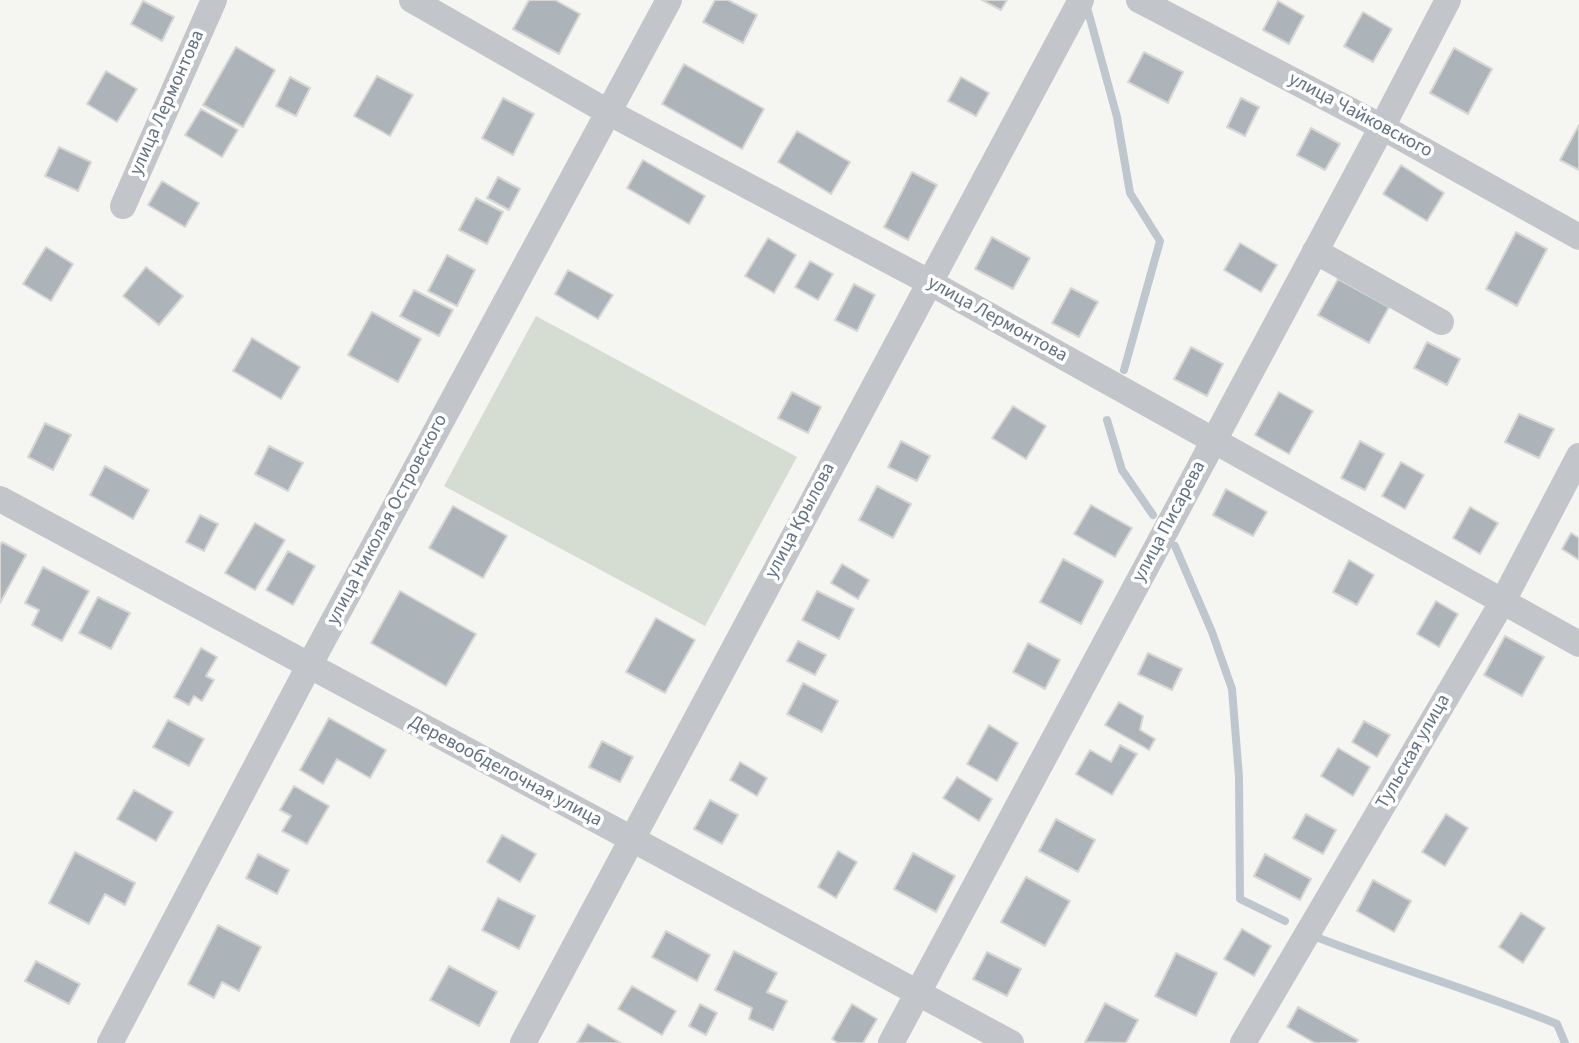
<!DOCTYPE html>
<html>
<head>
<meta charset="utf-8">
<style>
  body { margin:0 }
  canvas { display:block; background:#f5f5f1 }
</style>
</head>
<body>
<canvas width="1579" height="1043"></canvas>
<script>
const context = document.querySelector('canvas').getContext('2d');
context.lineJoin = 'round';
function fill(path, color) {
  context.fillStyle = color;
  context.fill(path, 'evenodd');
}
function trace(path, color, width, dash) {
  context.strokeStyle = color;
  context.lineWidth = width;
  context.lineCap = dash ? 'butt' : 'round';
  context.setLineDash(dash || []);
  context.stroke(path);
}
function drawText(font, color, halo, rows, align = 'center') {
  context.font = font + ' "Source Sans 3",sans-serif';
  context.lineWidth = 7;
  context.setLineDash([]);
  context.textBaseline = 'middle';
  context.strokeStyle = halo;
  context.fillStyle = color;
  for (const [text, x, y, turn = 0] of rows) {
    context.save();
    context.translate(x, y);
    context.rotate((+turn || 0) * Math.PI / 180);
    context.textAlign = isNaN(turn) ? turn : align;
    if (halo) context.strokeText(text, 0, 0);
    context.fillText(text, 0, 0);
    context.restore();
  }
}
fill(new Path2D(`
  M536 316 797 457 705 626 444 486Z`), '#d5dcd2');
trace(new Path2D(`
  M1088 11 1117 117 1130 193 1160 241 1124 370
  M1107 420 1122 470 1153 515
  M1175 546 1212 632 1232 689 1239 777 1240 899 1285 921
  M1311 935C1392 967 1476 991 1557 1024L1565 1043`), '#bdc7cd', 8);
const building = new Path2D(`
  M529 0H555L580 14 559 54 513 29Z
  M715 0H728L757 15 743 43 703 22Z
  M982 0H1007L1001 10Z
  M143 1 174 17 162 41 131 24Z
  M1278 1 1304 16 1289 44 1263 30Z
  M1363 12 1392 29 1373 62 1344 46Z
  M236 47 275 70 243 127 203 105Z
  M1454 48 1492 69 1468 114 1430 93Z
  M1144 52 1183 72 1168 103 1128 82Z
  M684 64 764 109 742 149 662 104Z
  M106 71 137 89 117 122 87 104Z
  M377 76 413 95 390 136 354 116Z
  M290 77 310 88 296 116 276 106Z
  M961 77 989 93 976 116 948 101Z
  M503 98 534 114 513 155 482 138Z
  M1241 98 1259 107 1245 136 1227 127Z
  M201 109 238 130 222 157 185 135Z
  M1579 125V170L1560 160Z
  M1311 128 1340 144 1325 170 1297 155Z
  M797 131 850 162 831 194 778 162Z
  M59 147 91 162 78 191 45 176Z
  M643 160 705 196 689 224 627 188Z
  M1401 165 1444 193 1427 221 1383 194Z
  M912 172 937 185 908 240 884 227Z
  M498 177 520 189 509 210 487 198Z
  M162 181 199 203 185 227 148 205Z
  M476 198 503 212 487 244 459 230Z
  M1516 232 1547 249 1517 306 1486 289Z
  M992 237 1030 258 1013 289 975 269Z
  M768 238 796 255 774 293 745 276Z
  M1240 243 1277 265 1261 292 1224 270Z
  M46 247 73 264 51 301 23 284Z
  M447 255 475 270 457 306 428 291Z
  M810 261 833 274 818 300 795 287Z
  M146 267 183 296 159 325 123 296Z
  M568 270 613 295 598 319 555 294Z
  M1338 279 1389 307 1369 343 1318 315Z
  M854 284 875 295 857 331 835 320Z
  M1071 288 1098 302 1079 337 1052 323Z
  M414 290 453 310 439 336 400 316Z
  M372 312 421 339 398 382 348 355Z
  M252 338 300 367 281 399 233 371Z
  M1427 342 1460 359 1447 385 1414 368Z
  M1191 347 1223 364 1207 396 1174 379Z
  M792 392 821 407 808 433 778 418Z
  M1279 392 1313 411 1289 454 1255 435Z
  M1013 406 1046 426 1026 459 992 438Z
  M1519 414 1554 429 1539 458 1505 442Z
  M45 423 71 435 53 470 28 457Z
  M901 441 930 456 917 481 888 467Z
  M1360 441 1384 454 1365 490 1341 478Z
  M269 446 303 463 288 491 255 474Z
  M1401 462 1424 475 1405 509 1382 496Z
  M105 466 149 490 133 519 90 495Z
  M877 486 911 504 893 538 859 520Z
  M1226 489 1267 512 1253 536 1213 515Z
  M1091 505 1132 528 1115 557 1074 534Z
  M453 506 507 536 483 578 429 548Z
  M1470 507 1498 523 1480 554 1453 538Z
  M200 515 218 524 204 551 186 542Z
  M255 523 285 540 255 590 225 573Z
  M1571 533 1579 538V560L1562 549Z
  M2 542 26 555 0 603V546Z
  M288 551 315 566 293 605 266 590Z
  M1063 559 1102 580 1103 582 1081 624 1040 602Z
  M1349 560 1374 575 1357 605 1333 592Z
  M842 564 869 580 858 599 831 583Z
  M43 567 89 591 62 641 32 625 39 610 25 603Z
  M400 591 476 634 446 686 371 643Z
  M817 591 854 609 839 639 802 620Z
  M98 597 130 613 111 649 79 633Z
  M1436 601 1458 614 1439 647 1417 634Z
  M656 618 695 640 665 693 626 672Z
  M1505 636 1544 657 1522 696 1484 675Z
  M798 641 826 655 815 675 787 661Z
  M1028 643 1060 660 1045 689 1013 672Z
  M201 648 217 657 206 676 214 680 202 701 194 696 189 705 174 697Z
  M1148 653 1182 669 1172 690 1138 674Z
  M803 683 838 701 822 732 787 714Z
  M1119 702 1143 716 1140 730 1155 739 1149 750 1105 725Z
  M329 718 386 750 370 778 337 759 323 784 300 770Z
  M168 720 204 739 189 766 153 747Z
  M1364 721 1390 735 1377 757 1352 742Z
  M989 725 1018 743 997 781 967 764Z
  M602 741 633 757 620 782 589 767Z
  M1120 745 1137 754 1112 795 1076 774 1090 750 1111 762Z
  M1338 748 1370 767 1353 796 1321 776Z
  M740 762 767 778 757 796 730 780Z
  M957 777 992 799 979 821 943 798Z
  M294 786 329 806 307 844 282 831 291 816 280 810Z
  M134 790 173 812 156 841 117 819Z
  M710 800 738 815 722 844 694 829Z
  M1306 814 1336 830 1323 854 1293 838Z
  M1446 814 1468 828 1445 866 1422 852Z
  M1056 819 1095 840 1078 872 1039 851Z
  M502 835 536 854 520 882 487 862Z
  M838 851 857 862 836 898 818 887Z
  M75 852 135 883 125 905 105 894 89 924 49 903Z
  M913 853 955 876 936 912 894 889Z
  M258 854 289 870 277 894 246 878Z
  M1265 854 1311 879 1300 900 1254 876Z
  M1026 877 1070 901 1045 946 1001 922Z
  M1373 880 1411 901 1394 932 1357 911Z
  M498 898 535 916 519 949 482 930Z
  M1521 913 1545 928 1523 963 1499 947Z
  M218 925 261 947 239 991 222 982 214 998 188 984Z
  M1242 929 1271 946 1254 976 1224 959Z
  M666 931 710 955 697 981 652 957Z
  M734 951 777 973 767 992 787 1001 773 1030 749 1019 752 1008 715 990Z
  M987 952 1021 969 1007 996 973 979Z
  M1176 953 1217 973 1196 1016 1155 996Z
  M36 961 80 984 69 1004 25 981Z
  M449 966 497 992 479 1026 430 1000Z
  M632 986 676 1011 662 1035 618 1009Z
  M1105 1003 1138 1020 1126 1043 1085 1042Z
  M700 1004 717 1013 706 1035 689 1026Z
  M852 1004 877 1019 863 1043H838L832 1039Z
  M1298 1007 1358 1040 1356 1043H1315L1287 1027Z
  M588 1024 621 1043H577Z`);
fill(building, '#acb3b9');
trace(building, '#d6d6d4', 2);
trace(new Path2D(`
  M412 0 608 112 929 282 1579 644
  M1139 0 1382 127 1579 237
  M123 206 214 0
  M1315 251 1441 322
  M0 499 1011 1043
  M110 1043 309 666 669 0
  M523 1043 1081 0
  M891 1043 1382 127 1448 0
  M1243 1043 1503 601 1579 456`), '#c2c5c9', 26);
drawText('19px', '#627283', '#fff', [
  ["улица Лермонтова",168,103,-66],
  ["улица Чайковского",1360,116,28],
  ["улица Лермонтова",997,320,29],
  ["улица Николая Островского",388,520,-62],
  ["улица Крылова",801,521,-62],
  ["улица Писарева",1170,522,-62],
  ["Тульская улица",1414,752,-60],
  ["Деревообделочная улица",505,772,28]
]);
</script>
</body>
</html>
